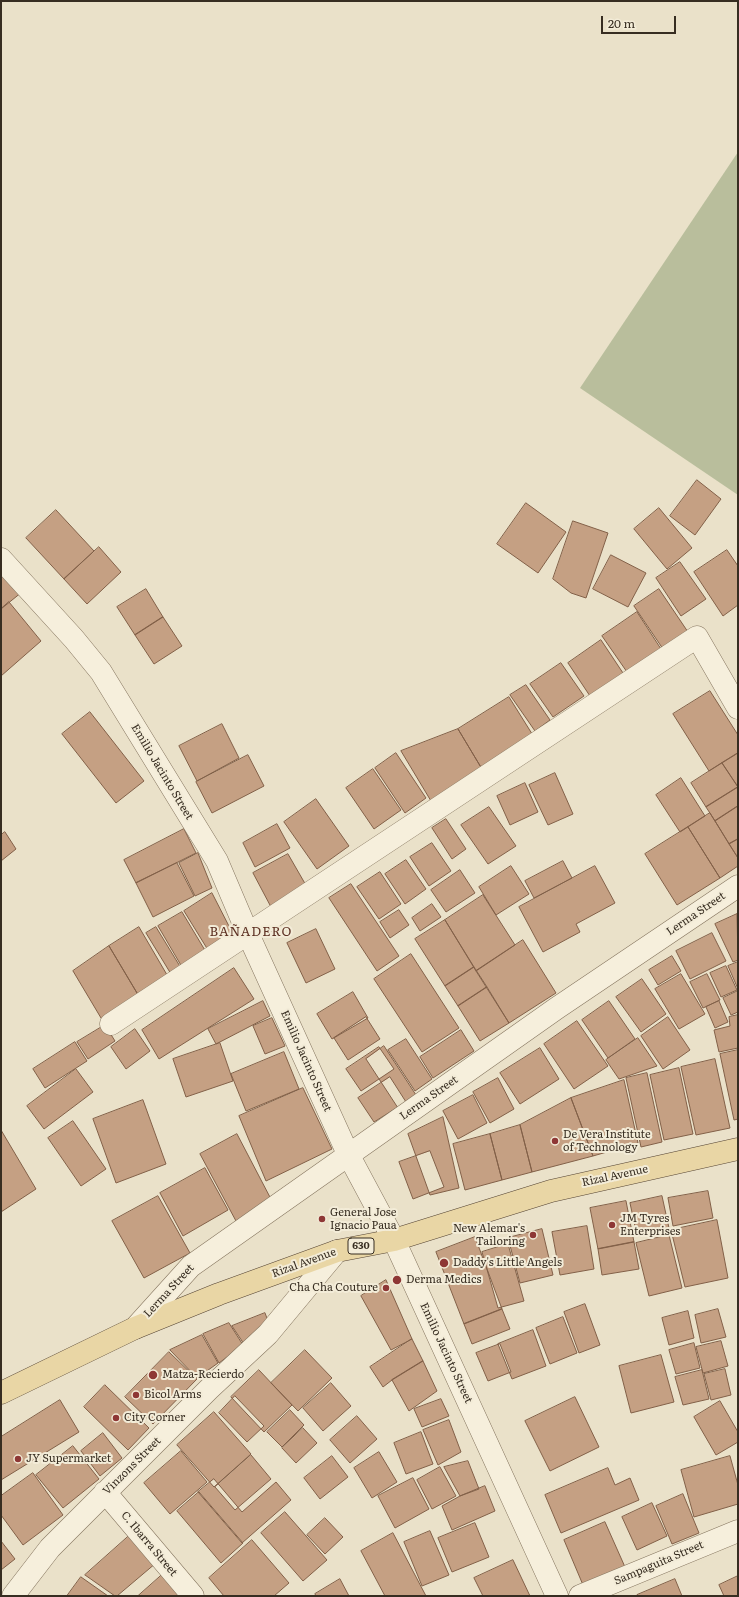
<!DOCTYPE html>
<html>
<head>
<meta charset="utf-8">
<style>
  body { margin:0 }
  #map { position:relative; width:739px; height:1597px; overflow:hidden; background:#eae1c9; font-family:Literata,serif }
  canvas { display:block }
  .frame { position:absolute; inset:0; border:2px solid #372d21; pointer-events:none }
  .scale { position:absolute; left:601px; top:16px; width:75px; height:18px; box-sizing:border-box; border:2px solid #372d21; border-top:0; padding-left:5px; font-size:12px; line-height:14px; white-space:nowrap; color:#372d21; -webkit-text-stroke:3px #f3ecd8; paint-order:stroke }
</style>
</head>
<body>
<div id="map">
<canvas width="739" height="1597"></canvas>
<div class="frame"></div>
<div class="scale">20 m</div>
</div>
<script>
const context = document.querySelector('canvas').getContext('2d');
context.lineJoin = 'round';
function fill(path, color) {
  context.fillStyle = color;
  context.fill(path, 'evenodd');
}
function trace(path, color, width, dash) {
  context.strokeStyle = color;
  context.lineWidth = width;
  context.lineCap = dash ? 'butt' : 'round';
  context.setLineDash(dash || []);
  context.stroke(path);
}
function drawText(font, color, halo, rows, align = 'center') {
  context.font = font + ' Literata,serif';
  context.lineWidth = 4;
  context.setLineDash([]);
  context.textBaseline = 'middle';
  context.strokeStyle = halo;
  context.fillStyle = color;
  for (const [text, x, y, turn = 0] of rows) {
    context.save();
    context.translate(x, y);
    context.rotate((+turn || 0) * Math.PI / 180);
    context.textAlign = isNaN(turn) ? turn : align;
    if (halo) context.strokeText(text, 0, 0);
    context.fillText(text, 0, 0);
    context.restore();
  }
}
fill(new Path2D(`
  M738 152V495L580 388Z`), '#b9be9c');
const building = new Path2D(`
  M697 480 721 499 695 535 670 516Z
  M526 503 566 532 538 573 497 544Z
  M659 508 692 548 667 569 634 529Z
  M56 510 94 551 64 579 26 538Z
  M573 521 608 533 586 598 571 593 553 579Z
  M99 547 121 572 87 604 64 579Z
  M727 550 738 566V605L723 616 694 572Z
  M611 555 646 573 628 607 593 589Z
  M680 562 706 599 681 616 656 578Z
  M1 570 22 592 1 609Z
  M146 589 163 617 135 635 117 607Z
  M659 589 688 632 663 649 634 606Z
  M9 602 41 641 1 676V609Z
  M637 612 661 649 627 672 602 636Z
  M163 617 182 646 154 664 135 635Z
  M601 640 623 673 590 696 568 663Z
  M561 663 584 696 553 717 530 684Z
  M526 685 550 720 535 731 510 695Z
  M710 691 738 735V753L709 771 673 714Z
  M509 697 534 737 482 769 458 729Z
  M90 712 144 781 116 803 62 734Z
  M222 724 239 758 197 781 179 746Z
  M458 729 482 769 431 801 401 751Z
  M396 753 426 798 405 813 375 768Z
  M738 753V787L722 763Z
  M248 755 264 786 212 813 196 782Z
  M722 763 738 787 706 807 691 783Z
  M373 769 401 810 374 829 346 788Z
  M555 773 573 814 548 825 529 785Z
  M681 778 705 816 680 832 656 795Z
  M525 783 538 812 510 825 497 796Z
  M738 787V806L715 821 706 807Z
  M316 799 349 846 317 869 284 822Z
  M738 806V839L729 844 715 821Z
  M489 807 516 846 488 864 461 825Z
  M710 813 738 858V866L720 878 688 827Z
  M446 819 466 849 452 859 432 828Z
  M277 824 290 848 255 867 243 843Z
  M688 827 720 878 677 905 645 854Z
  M184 829 196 853 136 883 124 860Z
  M5 832 16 849 1 861V835Z
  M738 839V858L729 844Z
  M432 843 451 871 429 886 410 857Z
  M198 853 212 888 195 896 179 863Z
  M288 854 307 887 271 907 253 873Z
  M406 860 426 889 405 904 385 874Z
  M563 861 572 878 534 898 525 881Z
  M177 863 194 896 153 917 136 883Z
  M511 866 529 894 496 915 479 887Z
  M595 866 615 903 576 924 580 932 543 952 519 907Z
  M460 870 475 893 446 912 431 890Z
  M380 872 401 904 379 919 357 887Z
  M351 884 399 956 377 971 329 898Z
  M212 893 233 934 208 950 184 911Z
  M483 895 515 945 476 971 445 920Z
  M432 904 441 917 420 931 412 918Z
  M399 910 409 925 390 938 380 922Z
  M182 912 206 952 182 967 158 926Z
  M737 914 738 960 733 962 715 924Z
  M445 920 474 967 445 986 415 939Z
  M139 927 170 980 140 998 109 946Z
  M156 927 181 968 171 974 146 933Z
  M316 929 335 969 306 983 287 943Z
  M712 933 726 961 690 979 676 951Z
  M523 940 556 993 509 1023 476 971Z
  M109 946 140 998 104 1023 73 971Z
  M411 954 459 1028 422 1052 374 979Z
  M672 956 681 971 658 985 649 970Z
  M738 962V989L728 966Z
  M726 966 737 990 721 997 710 973Z
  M474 967 487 987 458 1006 445 986Z
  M234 968 254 999 159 1059 142 1030Z
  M681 974 705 1014 679 1029 655 989Z
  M707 974 720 1000 703 1008 690 982Z
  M642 979 666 1014 641 1032 616 997Z
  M487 987 509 1023 480 1041 458 1006Z
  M738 991V1012L731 1015 723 998Z
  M353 992 368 1018 332 1039 317 1014Z
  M263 1001 270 1016 216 1044 208 1029Z
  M609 1001 635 1039 608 1058 582 1020Z
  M719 1001 728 1022 715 1028 706 1007Z
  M738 1015V1048L719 1052 714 1030 730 1026 729 1017Z
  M366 1017 380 1039 348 1060 334 1038Z
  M668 1017 690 1050 663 1069 641 1036Z
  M272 1018 285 1046 265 1054 253 1026Z
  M577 1021 608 1066 574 1089 544 1044Z
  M105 1025 115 1041 88 1059 77 1042Z
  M135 1029 150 1051 126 1069 111 1047Z
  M461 1030 474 1051 433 1078 420 1057Z
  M638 1038 657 1066 619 1079 606 1060Z
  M406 1039 432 1079 415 1091 388 1050Z
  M75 1042 87 1061 45 1088 33 1069Z
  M220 1043 233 1081 186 1097 173 1059Z
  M384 1046 416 1095 398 1108 366 1059Z
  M379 1047 394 1069 361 1091 346 1069Z
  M540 1048 559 1079 520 1104 500 1073Z
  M738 1050V1119L734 1120 720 1054Z
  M284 1052 299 1089 246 1111 231 1074Z
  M715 1059 730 1128 696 1135 681 1067Z
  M679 1068 693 1134 664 1140 650 1075Z
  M76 1069 93 1092 44 1129 27 1106Z
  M647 1073 662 1142 641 1147 626 1078Z
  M390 1077 406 1102 374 1122 358 1098Z
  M498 1078 514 1109 490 1123 473 1092Z
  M624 1080 638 1143 593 1156 571 1098Z
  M303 1088 332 1149 266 1181 239 1116Z
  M473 1095 487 1123 458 1139 443 1111Z
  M571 1098 593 1156 532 1172 520 1125Z
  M143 1100 166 1164 116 1183 93 1119Z
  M443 1117 459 1188 430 1195 408 1134Z
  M73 1121 106 1169 81 1186 48 1138Z
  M520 1125 532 1172 502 1180 490 1134Z
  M1 1130 36 1189 1 1212Z
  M237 1134 272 1201 236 1221 200 1154Z
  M490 1134 502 1180 465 1190 453 1144Z
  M430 1151 444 1187 413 1199 399 1162Z
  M205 1168 228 1210 183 1236 160 1193Z
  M708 1191 713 1218 673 1226 668 1198Z
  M158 1196 190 1253 144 1278 112 1221Z
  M662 1196 669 1228 637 1236 630 1203Z
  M626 1201 634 1242 598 1249 590 1208Z
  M717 1220 728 1278 685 1287 671 1230Z
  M587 1226 594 1269 560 1275 552 1232Z
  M542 1229 553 1275 520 1283 508 1238Z
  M669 1235 682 1288 649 1296 636 1243Z
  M475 1237 502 1309 464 1324 436 1252Z
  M634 1242 639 1269 602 1275 598 1249Z
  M508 1244 524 1301 498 1308 482 1252Z
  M386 1280 412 1339 391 1350 361 1296Z
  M585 1304 600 1345 579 1353 564 1312Z
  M502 1309 510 1329 472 1344 464 1324Z
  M718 1309 726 1337 701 1343 695 1315Z
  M688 1311 694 1338 669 1345 662 1318Z
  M265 1313 268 1321 244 1344 232 1326Z
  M563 1317 577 1353 550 1364 536 1328Z
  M229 1323 243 1345 219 1363 203 1334Z
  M533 1330 546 1366 512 1379 498 1344Z
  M202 1335 218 1363 197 1378 170 1350Z
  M412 1339 423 1361 392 1380 383 1387 370 1367Z
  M721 1341 728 1366 703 1373 696 1347Z
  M694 1343 700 1368 676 1374 669 1350Z
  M500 1344 511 1372 488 1381 476 1353Z
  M305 1350 332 1378 298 1411 271 1383Z
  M169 1352 197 1379 153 1424 125 1397Z
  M661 1355 674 1402 631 1413 619 1366Z
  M423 1361 437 1391 409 1411 392 1380Z
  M725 1369 731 1395 711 1400 704 1374Z
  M259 1370 292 1405 264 1432 231 1397Z
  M702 1370 709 1399 683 1405 675 1377Z
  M331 1383 351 1406 323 1431 303 1408Z
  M105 1385 149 1428 128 1450 84 1407Z
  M235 1396 264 1426 247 1442 219 1413Z
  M575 1397 599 1447 550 1471 525 1421Z
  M441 1399 449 1416 422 1427 414 1409Z
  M60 1400 79 1432 1 1480V1437Z
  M720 1401 738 1432V1442L716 1455 694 1417Z
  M290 1410 304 1425 282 1447 267 1432Z
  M214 1412 251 1454 214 1487 177 1445Z
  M357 1416 377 1439 350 1463 330 1440Z
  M449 1420 461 1452 438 1465 423 1430Z
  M303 1428 317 1443 296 1463 282 1448Z
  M421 1432 433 1464 406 1474 394 1443Z
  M103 1433 122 1458 100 1476 81 1451Z
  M73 1446 99 1479 63 1508 36 1475Z
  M181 1451 207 1482 170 1514 144 1483Z
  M379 1452 397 1482 372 1498 354 1468Z
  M251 1455 271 1479 235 1510 215 1487Z
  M332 1456 348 1477 320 1499 304 1478Z
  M730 1456 738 1485V1504L694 1517 681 1470Z
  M468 1461 479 1489 460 1496 444 1467Z
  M440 1467 456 1496 432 1509 417 1480Z
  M608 1468 615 1485 630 1478 639 1500 561 1533 545 1495Z
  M33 1473 63 1515 23 1545 1 1515V1496Z
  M413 1478 429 1509 395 1528 378 1496Z
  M214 1479 242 1512 276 1482 291 1500 242 1543 198 1492Z
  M485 1486 495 1511 452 1530 442 1506 460 1496Z
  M199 1492 243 1543 221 1563 177 1511Z
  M683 1494 699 1533 672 1544 656 1506Z
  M652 1503 667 1536 637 1550 622 1517Z
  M285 1512 327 1560 303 1581 261 1533Z
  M325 1518 343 1537 325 1554 307 1535Z
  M605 1522 625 1567 583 1585 564 1540Z
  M475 1523 489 1557 452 1572 438 1538Z
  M430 1531 449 1575 422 1586 404 1542Z
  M393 1533 426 1596H385L361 1551Z
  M130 1535 156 1563 117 1596H115L85 1575Z
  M252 1540 289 1583 274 1596H224L209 1578Z
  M1 1541 15 1559 1 1570Z
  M513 1560 530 1596H483L474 1578Z
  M163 1574 182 1596H138Z
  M738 1576V1596H724L719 1585Z
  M81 1577 108 1596H67Z
  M340 1579 349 1596H316L315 1594Z
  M675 1579 682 1596H637V1595Z`);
fill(building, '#c5a083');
trace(building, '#826048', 1);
const minor = new Path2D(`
  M1 559 74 639 101 672 217 861 248 934 348 1154 394 1240 557 1596
  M111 1024 697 637 738 708
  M135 1328 191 1266 557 1008 738 886
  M105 1492 193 1596
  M13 1596 50 1548 209 1389 268 1334 337 1251
  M580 1596 738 1531`);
const major = new Path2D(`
  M1 1393 135 1328 219 1294 337 1251 394 1240 551 1191 738 1149`);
trace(minor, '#85755f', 23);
trace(major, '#544333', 23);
trace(minor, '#f6efdc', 22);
trace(major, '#e9d6a5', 22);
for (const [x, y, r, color] of [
  [555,1141,4,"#8e3735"],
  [322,1219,4,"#8e3735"],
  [612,1225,4,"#8e3735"],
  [533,1235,4,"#8e3735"],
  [444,1263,5,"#8e3735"],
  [397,1280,5,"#8e3735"],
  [386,1288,4,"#8e3735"],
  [153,1375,5,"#8e3735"],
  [136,1395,4,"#8e3735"],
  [116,1418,4,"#8e3735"],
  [18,1459,4,"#8e3735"]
]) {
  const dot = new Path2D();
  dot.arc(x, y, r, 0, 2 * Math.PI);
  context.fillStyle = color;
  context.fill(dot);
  trace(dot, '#f3ecd8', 1.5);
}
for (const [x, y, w] of [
  [361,1246,26]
]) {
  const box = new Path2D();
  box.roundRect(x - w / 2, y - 8, w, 16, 3);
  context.fillStyle = '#f3ecd8';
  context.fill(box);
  trace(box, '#372d21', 1);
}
drawText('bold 10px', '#372d21', null, [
  ["630",361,1246]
]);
drawText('11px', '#372d21', '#f3ecd8', [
  ["Emilio Jacinto Street",162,772,59],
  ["Lerma Street",696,914,-34],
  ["Emilio Jacinto Street",306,1061,66],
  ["Lerma Street",429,1098,-35],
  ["Rizal Avenue",615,1176,-12],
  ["Rizal Avenue",304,1263,-20],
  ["Lerma Street",169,1291,-47],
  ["Emilio Jacinto Street",446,1353,65],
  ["Vinzons Street",132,1466,-45],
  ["C. Ibarra Street",149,1544,50],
  ["Sampaguita Street",659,1563,-23]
]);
drawText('11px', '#372d21', '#f3ecd8', [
  ["De Vera Institute",563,1135],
  ["of Technology",563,1148],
  ["General Jose",330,1213],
  ["Ignacio Paua",330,1226],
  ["JM Tyres",620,1219],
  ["Enterprises",620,1232],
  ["New Alemar's",525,1229,"right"],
  ["Tailoring",525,1242,"right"],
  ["Daddy's Little Angels",453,1263],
  ["Derma Medics",406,1280],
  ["Cha Cha Couture",378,1288,"right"],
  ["Matza-Recierdo",162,1375],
  ["Bicol Arms",144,1395],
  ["City Corner",124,1418],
  ["JY Supermarket",26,1459]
], 'left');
context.letterSpacing = '1px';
drawText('13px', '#5f3325', '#f3ecd8', [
  ["BAÑADERO",251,932]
]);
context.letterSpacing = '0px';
</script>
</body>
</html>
